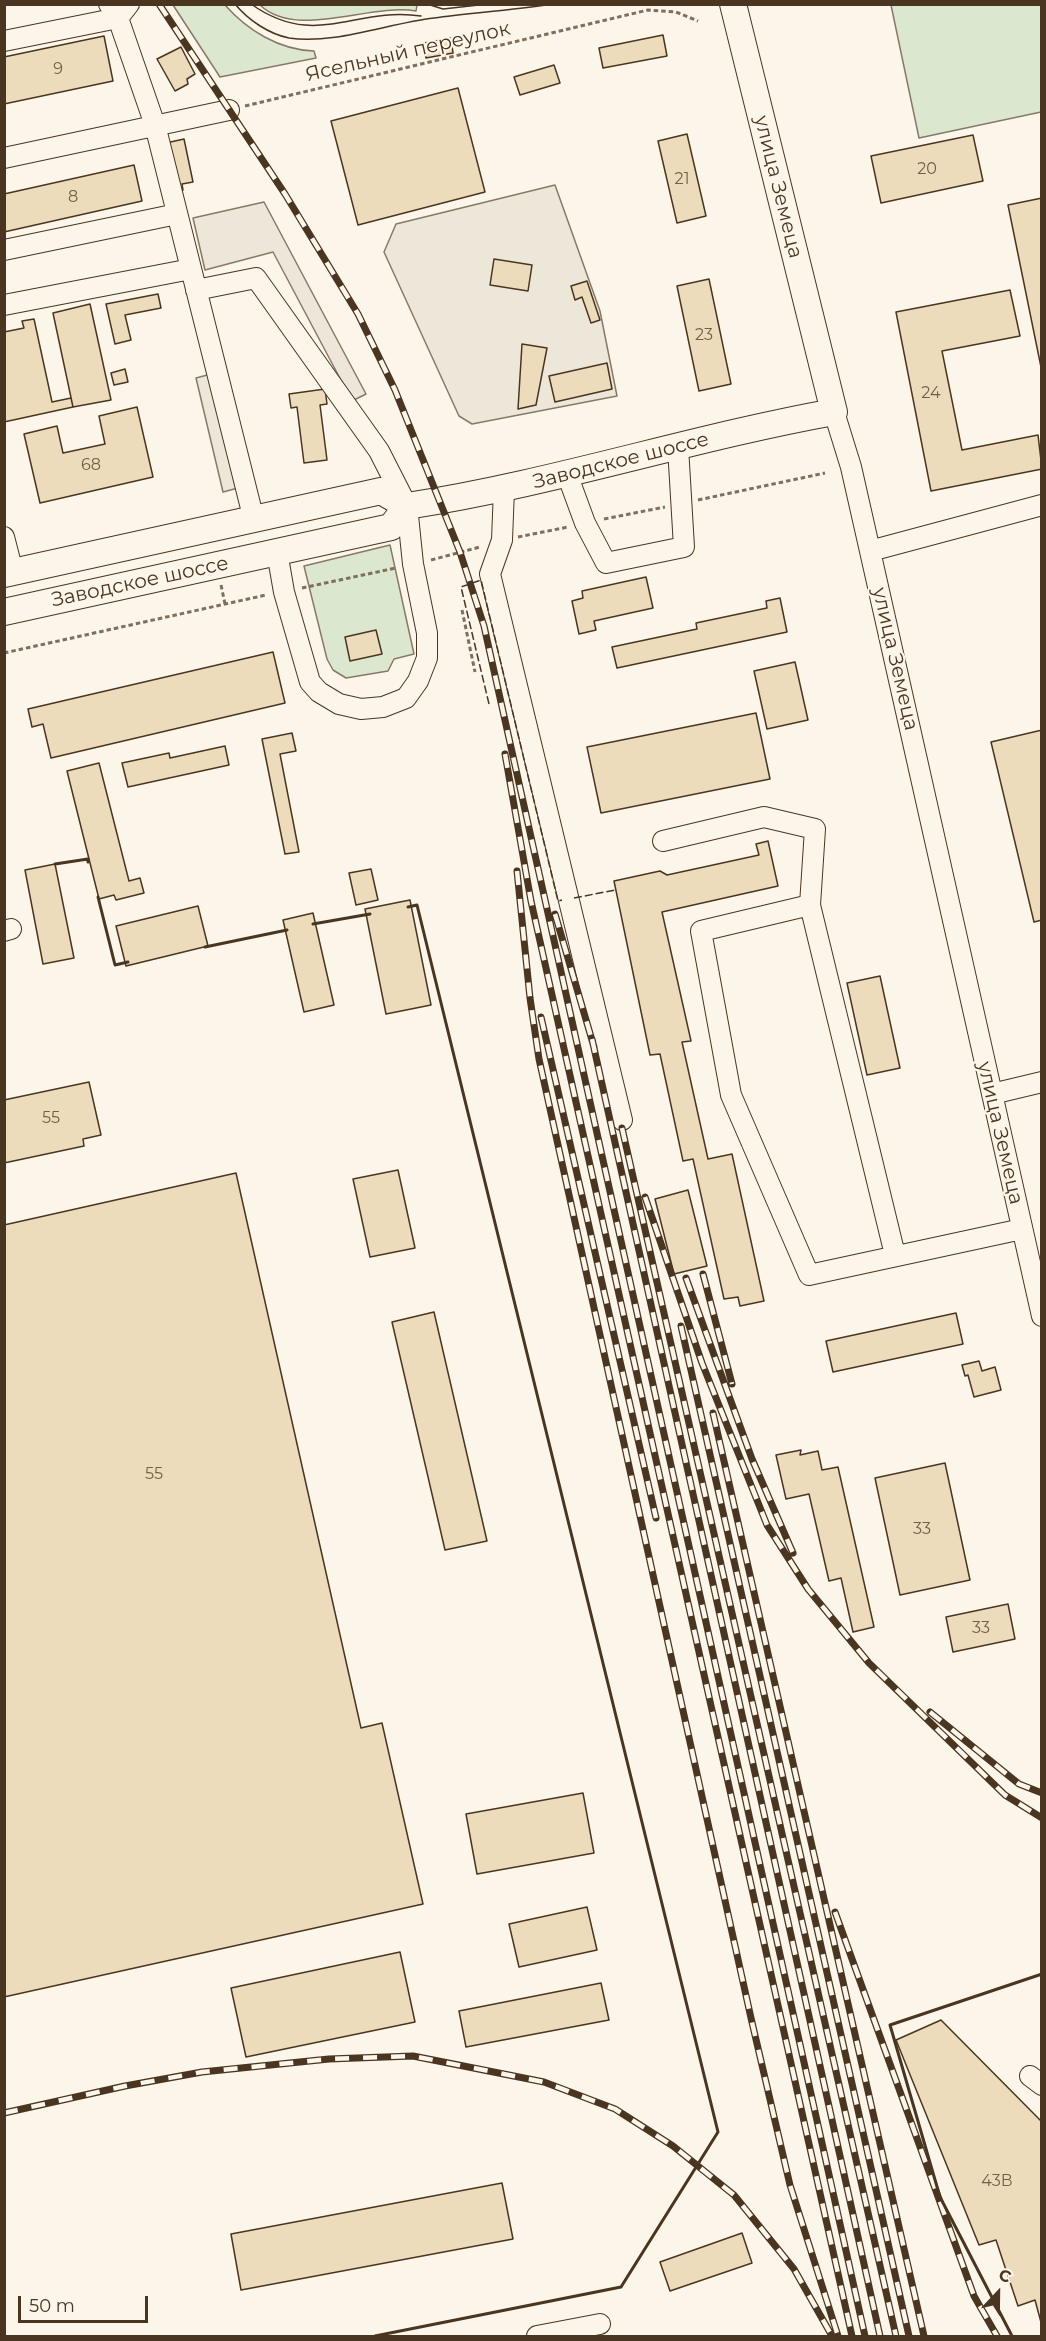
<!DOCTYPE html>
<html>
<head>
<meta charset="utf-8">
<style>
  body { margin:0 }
  #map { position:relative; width:1046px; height:2341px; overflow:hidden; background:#fbf6e9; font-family:Montserrat,sans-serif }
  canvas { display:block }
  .frame { position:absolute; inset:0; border:6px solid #4a3520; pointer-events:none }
  .north { position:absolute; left:968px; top:2263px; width:60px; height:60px; -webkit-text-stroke:4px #fbf6e9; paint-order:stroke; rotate:22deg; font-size:16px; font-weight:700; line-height:24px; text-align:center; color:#4a3520 }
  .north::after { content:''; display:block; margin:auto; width:21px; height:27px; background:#4a3520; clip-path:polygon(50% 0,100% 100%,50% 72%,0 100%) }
  .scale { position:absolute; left:18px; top:2296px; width:130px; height:27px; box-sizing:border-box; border:3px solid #4a3520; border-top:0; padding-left:8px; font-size:18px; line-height:21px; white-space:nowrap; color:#4a3520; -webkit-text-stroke:4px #fbf6e9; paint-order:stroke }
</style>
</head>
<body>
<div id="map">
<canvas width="1046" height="2341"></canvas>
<div class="frame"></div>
<div class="north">С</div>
<div class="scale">50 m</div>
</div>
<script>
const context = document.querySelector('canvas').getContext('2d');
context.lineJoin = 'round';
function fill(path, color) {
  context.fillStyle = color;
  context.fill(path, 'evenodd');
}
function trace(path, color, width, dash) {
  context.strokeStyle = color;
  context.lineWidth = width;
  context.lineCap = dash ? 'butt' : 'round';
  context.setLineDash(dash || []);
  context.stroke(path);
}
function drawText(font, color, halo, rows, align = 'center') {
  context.font = font + ' Montserrat,sans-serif';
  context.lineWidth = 4.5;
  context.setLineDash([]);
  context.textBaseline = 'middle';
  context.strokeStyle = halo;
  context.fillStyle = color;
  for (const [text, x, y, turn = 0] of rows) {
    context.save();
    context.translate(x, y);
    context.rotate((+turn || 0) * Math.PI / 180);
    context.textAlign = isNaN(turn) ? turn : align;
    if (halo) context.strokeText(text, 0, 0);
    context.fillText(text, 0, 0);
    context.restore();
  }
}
const green = new Path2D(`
  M173 5H225C247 30 279 50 314 51L316 58 220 77Z
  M417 5 416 11C369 3 297 40 260 5Z
  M891 5H1041V112L919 138Z
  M390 545 414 654 394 659 388 671 346 678 333 670 327 659 304 566Z`);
fill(green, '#dce7d0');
trace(green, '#887966', 1.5);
const parking = new Path2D(`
  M555 185 600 311 617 396 472 424 459 416 384 252 396 224Z
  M264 202 366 394 352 401 273 252 205 270 193 218Z
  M211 374 238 488 223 492 196 378Z`);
fill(parking, '#ede7d9');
trace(parking, '#887966', 1.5);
const building = new Path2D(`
  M663 35 667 56 603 68 599 48Z
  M104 36 113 81 4 104V57Z
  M451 38 453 53 426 58 424 43Z
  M181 47 195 74 187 79 188 84 175 91 157 59Z
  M554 65 560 83 520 95 514 77Z
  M458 88 485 192 358 225 331 121Z
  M687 134 706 216 677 223 658 141Z
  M973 135 983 181 881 203 871 156Z
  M184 139 193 182 182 184 183 190 176 191 166 143Z
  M134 165 142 201 4 232V194Z
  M1042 198V372L1008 205Z
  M494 259 532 265 528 291 490 285Z
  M709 279 731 384 699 391 677 286Z
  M587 281 600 320 591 323 582 297 575 300 571 286Z
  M1010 290 1020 336 942 351 962 450 1038 435 1042 469 931 491 896 312Z
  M158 294 161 308 125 315 131 340 115 344 106 304Z
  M90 304 111 400 73 407 53 313Z
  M34 319 52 402 71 398 73 407 4 422V332L24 328 22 321Z
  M522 344 547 348 536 405 518 409Z
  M607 363 612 389 555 402 549 376Z
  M125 369 128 382 114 385 111 373Z
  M325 389 327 404 320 405 327 460 304 463 297 407 291 408 289 394Z
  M137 407 153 477 40 503 24 434 57 426 63 453 105 444 99 416Z
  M646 577 653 608 594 621 596 630 579 634 572 601 583 598 582 591Z
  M780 598 787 632 617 668 612 647 697 629 696 623 767 608 766 601Z
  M376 630 382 654 350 661 345 637Z
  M273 652 285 703 51 758 43 724 32 727 28 709Z
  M795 662 808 720 767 729 754 671Z
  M756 713 770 779 601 813 587 747Z
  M1042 730V920L1034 922 991 742Z
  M292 733 296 751 280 754 299 852 285 854 262 739Z
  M225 746 229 765 128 787 122 763 169 753 170 758Z
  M99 763 129 881 140 878 144 893 116 900 114 895 99 899 67 771Z
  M768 841 778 886 662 912 691 1041 682 1042 708 1159 732 1154 764 1301 740 1306 738 1297 724 1299 693 1159 683 1161 660 1054 650 1055 614 881 660 871 667 875 759 855 756 844Z
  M55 864 74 958 43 964 25 870Z
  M371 869 378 900 356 905 349 873Z
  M410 900 431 1005 386 1014 365 909Z
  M198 906 208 946 126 966 116 926Z
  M313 913 334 1005 304 1012 283 920Z
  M880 976 900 1068 867 1075 847 983Z
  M89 1082 101 1135 83 1139 84 1146 4 1163V1100Z
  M398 1170 415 1248 370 1257 353 1179Z
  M236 1173 361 1728 382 1723 423 1904 4 1997V1225Z
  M688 1190 707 1266 674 1274 655 1199Z
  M434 1312 487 1541 445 1550 392 1322Z
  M956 1313 963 1344 833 1372 826 1341Z
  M979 1361 982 1371 995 1367 1001 1390 974 1397 968 1375 965 1376 962 1365Z
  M801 1450 800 1455 818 1451 822 1470 838 1467 874 1627 853 1632 841 1578 829 1581 809 1494 786 1499 776 1455Z
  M945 1463 970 1580 900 1595 875 1478Z
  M1008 1604 1015 1639 953 1652 946 1617Z
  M583 1793 594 1853 477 1874 466 1814Z
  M587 1907 597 1950 519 1967 509 1924Z
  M400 1952 415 2022 246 2057 231 1988Z
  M601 1983 609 2020 466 2047 459 2011Z
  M941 2020 1042 2122V2326L1035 2300 1018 2306 996 2240 979 2245 896 2040Z
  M502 2183 513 2239 241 2290 231 2234Z
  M742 2233 752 2263 670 2291 660 2262Z`);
fill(building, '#ecdcbc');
trace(building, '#4a3520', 1.5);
const minor = new Path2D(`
  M109 4 118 18 155 125 254 520
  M4 41 118 18 129 4
  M4 158 229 110
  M4 250 177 214
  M196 290 256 278 379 451 407 506 413 564 427 633V658L418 681 406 698 383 707 361 709 339 704 319 692 310 682 284 592 277 552
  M4 305 191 269
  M834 412 851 467 870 551 1042 1316
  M567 474 585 523 606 563 684 547 678 447
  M504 489 502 540 490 574 622 1120
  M4 537 13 572
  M870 551 1042 505
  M663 841 764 817 815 829 810 905
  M4 931 11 929
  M992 1094 1042 1082
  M895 1255 810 905 701 931 731 1095 809 1275 1022 1229
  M1030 2076 1042 2085
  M537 2336 600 2324`);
const major = new Path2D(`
  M4 574 381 491 407 506C551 484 690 438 834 412L733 4
  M4 612 391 527 407 506`);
trace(minor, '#4a3520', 22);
trace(major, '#4a3520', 28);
trace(new Path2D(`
  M245 106 648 10 676 12 698 21
  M698 500 825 473
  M604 519 665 507
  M518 537 568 527
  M431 560 480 547
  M221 585 225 604
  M302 588 396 568
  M462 610 475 672
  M4 653 266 595`), '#7f6f5c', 3, [4.5, 3]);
trace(minor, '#fbf6e9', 20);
trace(major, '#fbf6e9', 26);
trace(new Path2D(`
  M235 4C248 20 269 34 289 38 334 45 389 23 434 18 473 13 513 10 552 4
  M251 4C316 50 354 6 421 16
  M427 4 443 9 488 4`), '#4a3520', 1.5);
const rail = new Path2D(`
  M159 4 285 194 358 314 395 390 460 552 484 626 865 2336
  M505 754 531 901 852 2336
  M517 871 530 998 539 1059 751 2018 790 2185 838 2336
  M555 914 594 1047
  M541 1017 656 1518
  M592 1039 880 2336
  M622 1128 896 2336
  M645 1197 702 1363 767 1525 808 1589 869 1663 1005 1795 1042 1818
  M703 1274 732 1384
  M686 1278 752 1459 793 1553
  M681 1326 909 2336
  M713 1413 924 2336
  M930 1712 1019 1784 1042 1793
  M835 1912 974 2296 997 2336
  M4 2113 125 2086 202 2072 329 2059 413 2056 544 2082 615 2109 673 2146 734 2195 794 2269 832 2336`);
trace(rail, '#4a3520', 7);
trace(rail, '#fbf6e9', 4.5, [14]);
trace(new Path2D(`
  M489 704 461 587 481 580 558 901 562 900
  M574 898 615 890`), '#4a3520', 1.5, [8, 3]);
trace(new Path2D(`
  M55 864 88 859V862
  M98 897 115 965 128 962
  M313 924 370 914
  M205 947 287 930
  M375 2336 621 2287 718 2132 417 905 408 907
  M1012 2336 940 2197 890 2025 1042 1974`), '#4a3520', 3);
drawText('16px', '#725f47', null, [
  ["9",58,69],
  ["20",927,169],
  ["21",682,179],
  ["8",73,197],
  ["23",704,335],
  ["24",931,393],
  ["68",91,465],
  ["55",51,1118],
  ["55",154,1474],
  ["33",922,1529],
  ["33",981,1628],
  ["43В",997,2181]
]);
drawText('20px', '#4a3520', '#fbf6e9', [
  ["Ясельный переулок",408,52,-13],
  ["улица Земеца",778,187,76],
  ["Заводское шоссе",621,461,-14],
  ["Заводское шоссе",140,582,-12],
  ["улица Земеца",895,659,77],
  ["улица Земеца",1000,1133,77]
]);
</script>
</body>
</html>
